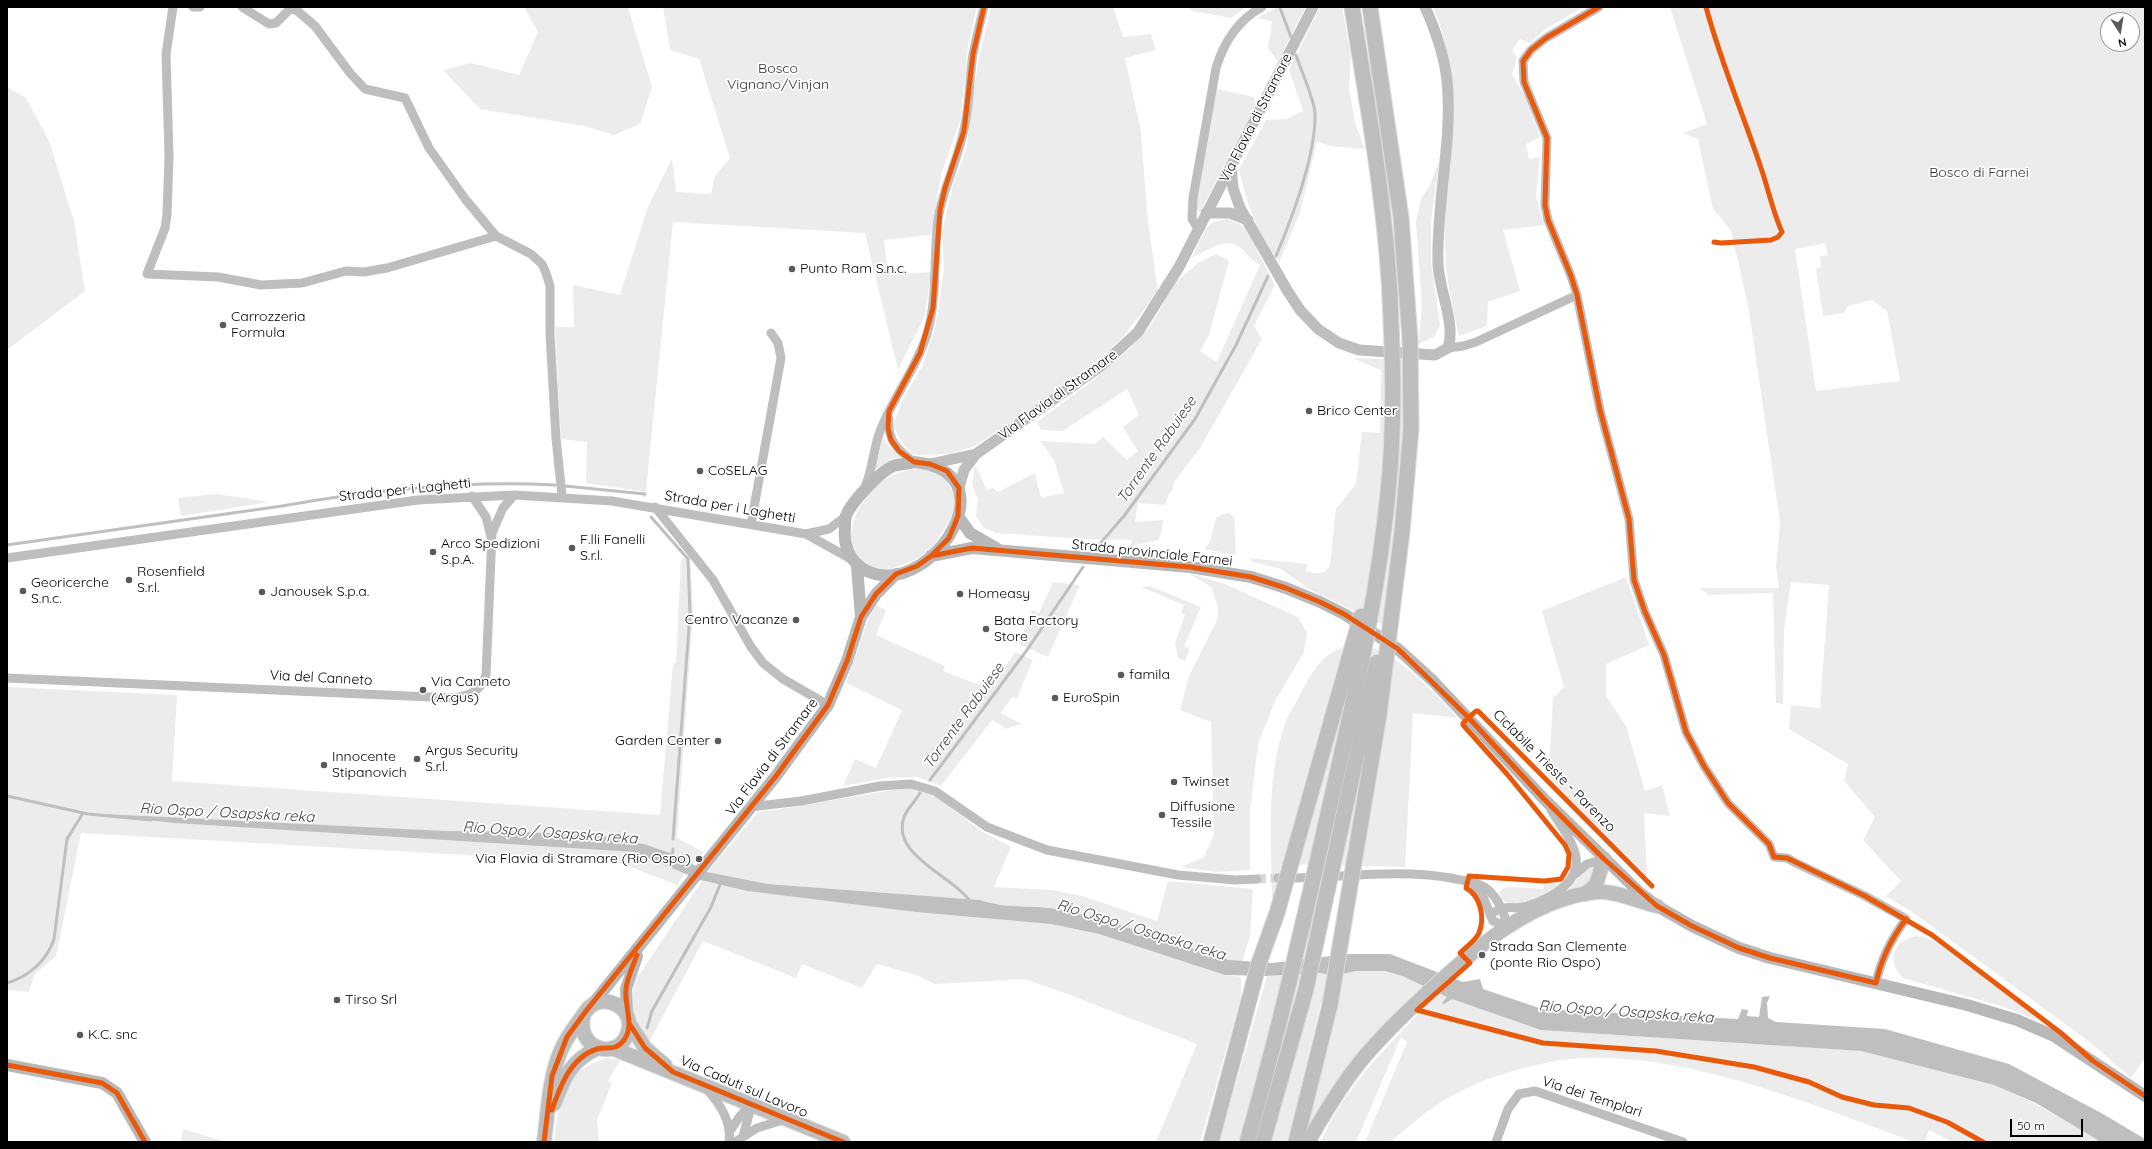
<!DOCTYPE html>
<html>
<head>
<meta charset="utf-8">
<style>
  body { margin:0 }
  #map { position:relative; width:2152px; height:1149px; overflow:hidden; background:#fff; font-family:Quicksand,sans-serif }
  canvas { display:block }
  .frame { position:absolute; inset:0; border:8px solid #000; pointer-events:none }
  .north { position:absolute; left:2100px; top:12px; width:40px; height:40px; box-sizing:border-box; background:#fff; border:1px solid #999; border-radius:50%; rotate:168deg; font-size:11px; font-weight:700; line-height:16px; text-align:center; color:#000 }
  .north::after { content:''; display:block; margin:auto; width:14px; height:18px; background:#595959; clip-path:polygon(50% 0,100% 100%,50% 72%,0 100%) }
  .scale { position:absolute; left:2010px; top:1119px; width:73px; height:18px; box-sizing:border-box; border:2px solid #000; border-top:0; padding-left:5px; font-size:12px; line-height:14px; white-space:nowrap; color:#000; -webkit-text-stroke:3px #fff; paint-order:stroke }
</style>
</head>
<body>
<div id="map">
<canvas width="2152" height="1149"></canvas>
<div class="frame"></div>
<div class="north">N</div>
<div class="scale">50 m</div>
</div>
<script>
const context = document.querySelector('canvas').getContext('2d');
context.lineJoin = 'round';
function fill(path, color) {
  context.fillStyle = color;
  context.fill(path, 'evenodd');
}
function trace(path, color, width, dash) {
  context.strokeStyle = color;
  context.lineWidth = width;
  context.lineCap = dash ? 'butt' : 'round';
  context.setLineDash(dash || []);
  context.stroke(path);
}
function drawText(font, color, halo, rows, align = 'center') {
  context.font = font + ' Quicksand,sans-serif';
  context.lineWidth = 3.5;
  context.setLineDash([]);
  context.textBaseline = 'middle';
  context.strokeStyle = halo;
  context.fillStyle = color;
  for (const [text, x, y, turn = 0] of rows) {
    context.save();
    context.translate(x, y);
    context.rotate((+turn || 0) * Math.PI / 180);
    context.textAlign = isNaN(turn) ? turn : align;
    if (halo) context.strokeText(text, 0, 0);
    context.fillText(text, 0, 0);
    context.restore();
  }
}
fill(new Path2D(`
  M524 7H628L652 87 640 124 614 135 585 126 480 109 443 70 471 63 519 75 538 32Z
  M663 7H977L968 45 961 118 941 175 931 235 884 240 888 275 931 272 925 315 898 370 865 233 673 222 645 500 641 491 586 483 587 442 561 439 555 327H574L573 285 620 295 648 207 672 159 676 192 711 194 715 176 730 158 699 59 670 50Z
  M991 7H1113L1123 37 1151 34 1156 50 1125 58 1141 132 1147 213 1158 292 1122 338 1084 373 975 446 950 454 914 455 903 444 893 426 902 401 923 365 937 320 944 269 942 232 953 184 967 147 970 111 979 58Z
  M1190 7H1246L1231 18 1192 11Z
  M1278 7H1306L1278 61 1268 49 1272 21 1257 18Z
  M1320 7H1342L1351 57 1349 88 1355 123 1365 149 1330 146 1317 141 1300 213 1279 262C1257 232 1247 205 1239 169L1266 120 1287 119 1303 111 1289 70Z
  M1433 7H1583L1547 28 1530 43 1520 39 1512 50 1517 58 1512 74 1526 99 1540 137 1526 144 1529 159 1540 157 1536 197 1544 225 1503 230 1520 291 1488 302 1487 326 1459 336C1452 306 1445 275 1445 244 1444 188 1456 132 1451 77 1449 53 1442 29 1433 7Z
  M1670 7H2145V1058L2131 1078 2091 1043 1915 914 1886 896 1901 881 1863 840 1875 817 1844 781 1848 764 1789 729 1791 705 1820 708 1829 585 1791 582 1784 630 1783 704 1776 703 1773 593 1709 595 1699 588H1779L1776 567 1780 522 1748 305 1731 231 1713 209 1698 139 1683 133 1707 124ZM2108 20H2132V44H2108ZM1825 243 1828 255 1820 256 1821 267 1816 269 1823 316 1844 313 1848 306 1872 300 1887 311 1900 381 1816 391 1795 249Z
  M7 87 26 98 49 141 74 221 85 291 7 350Z
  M1217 89 1254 97 1256 105 1199 214 1195 202Z
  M1440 157 1431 221V262L1440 325 1434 337 1418 344 1422 308 1416 222 1421 199 1430 185Z
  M1228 219 1245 227 1275 285 1254 326 1262 339 1200 448 1174 482 1173 490 1169 494 1165 505 1138 503 1135 522 1163 520 1161 534 1158 540 1131 546 1132 540 1085 539 996 533 984 528 976 516 978 500 972 484 975 465 987 490 993 488 998 492 1035 473 1041 498 1064 493 1054 460 1040 441 1095 444 1103 437 1127 460 1138 451 1123 427 1139 415 1127 389 1063 431 1041 430 1037 422 1091 382 1130 348 1152 324 1174 284 1198 263 1216 254 1229 261 1209 335 1200 351 1217 362 1260 265C1252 261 1250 257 1244 251 1229 234 1207 250 1192 258L1206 228 1213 222Z
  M1352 358 1419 360 1411 506 1395 631 1309 589 1281 569 1253 562 1248 558 1307 564 1306 571C1317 574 1324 576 1330 565L1336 509 1356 484 1362 432 1380 433 1381 370Z
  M883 437 891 449 901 457 889 460 875 470Z
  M924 468 943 473C946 480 955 493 955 501 954 513 947 525 941 534 938 538 936 544 932 547 921 559 891 573 874 568 844 560 848 526 861 505 878 480 893 471 924 468Z
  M216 494 269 502 181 516 178 498Z
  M1229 513 1234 517 1236 555 1204 549 1210 542 1216 518 1223 514Z
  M690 554 693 613 677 838 704 852 693 864C618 822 526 835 443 831 327 826 211 820 94 814L174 823 634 852 685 873 677 885 623 864 81 833 56 956 34 975 29 992 7 990V687L177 695 172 781 660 815 673 664 676 663 681 560Z
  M1188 573 1225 584 1298 617 1307 633 1304 652 1275 701 1258 744 1250 812V870L1217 872 1181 867 1204 857 1214 835 1211 722 1180 710 1189 676 1217 620 1218 611 1217 603 1211 587Z
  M1626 577 1649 645 1606 664V696L1626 726 1645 791 1662 785 1670 816 1644 813 1647 878 1596 828 1549 777 1553 698 1564 687 1542 611Z
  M1053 582 1080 585 1048 657 1019 644 1032 610 1039 613Z
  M1150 586 1201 607 1184 646 1190 649 1185 661 1178 658 1175 643 1185 615 1181 613 1184 605 1141 587Z
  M876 605 886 610 876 635 945 666 943 671 979 685 982 678C998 677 1008 665 1015 652L1033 660 1017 698 1012 697 1001 713 1022 724 1004 729 1003 726 992 720 941 786 917 777 886 778 843 786 855 759 876 768 902 710 846 683 869 617Z
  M1360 643C1401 655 1429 688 1458 718L1413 713 1405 867 1282 864 1272 902C1272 843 1265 780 1285 724 1289 712 1297 702 1302 691 1318 662 1326 649 1360 643Z
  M910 788 933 794 983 832 1011 847 994 887 1052 890 1082 896 1157 921 1168 881 1253 889 1250 936 1242 962 1229 960C1173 943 1118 922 1062 910 1034 904 1009 910 980 900L768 884 707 872 758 812C809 806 859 794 910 788Z
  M1594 867 1596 868 1589 886 1565 892C1575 884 1579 868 1594 867Z
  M1565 880C1555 891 1504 918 1499 893L1502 889 1508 887 1544 889V883Z
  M702 881 747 891 916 912 1051 924 1099 934 1225 975 1241 977V997L1200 1142H1156L1197 1044 1062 992 1025 979 935 984 916 975 877 964 862 988 802 964 796 978 703 941 649 1042C632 1015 626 1010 637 978Z
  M1917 936 1925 937 1937 943 2037 1018 2036 1020 2001 1006 1903 978C1886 961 1893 940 1917 936Z
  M1356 971H1385L1402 976 1439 994 1541 1030 1861 1051 1994 1085C2032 1100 2066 1121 2101 1142H1952L1929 1130 1925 1142H1914C1812 1104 1679 1049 1570 1059 1544 1062 1518 1069 1494 1077 1467 1086 1442 1100 1420 1117 1414 1122 1394 1140 1389 1142 1383 1144 1372 1142 1365 1142L1407 1042 1401 1037 1356 1142H1321C1342 1092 1380 1054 1417 1015V1010L1341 1079 1306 1131 1338 1006 1321 1003 1288 1142H1219L1267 976 1318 973 1338 975Z
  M607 1058 620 1060 608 1081 612 1083 597 1120 599 1142H554C559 1102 563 1070 607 1058Z
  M183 1129 226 1142H181Z`), '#ececec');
fill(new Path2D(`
  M83 813 445 831 530 832 613 837 647 845 676 855 707 872 768 884 980 900C1009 910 1034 904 1062 910 1118 922 1173 943 1229 960L1272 963 1348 954H1390L1463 982 1480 979 1483 989 1542 1009 1738 1019 1742 1009 1748 1010 1747 1016 1759 1017 1762 997 1770 996 1767 1003 1768 1018 1776 1022 1885 1029 2009 1064 2103 1114 2145 1139V1142H2101L2036 1103 1994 1085 1861 1051 1541 1030 1452 999 1444 1004 1442 1003 1447 997 1402 976 1385 971H1356L1338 975 1318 973 1267 976 1225 975 1099 934 1051 924 916 912 747 891 700 880 634 852 174 823Z`), '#bfbfbf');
trace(new Path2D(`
  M1280 8 1291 37
  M1276 256C1292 218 1316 154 1315 113 1314 99 1301 70 1296 55
  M565 486 645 494
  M651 517 688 559 690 614 673 839
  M7 545 282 506C372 490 463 480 555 485
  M1098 546 1124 516 1195 419 1236 345 1268 276
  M930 780 1027 650 1083 567
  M920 793C916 800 910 806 906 813 885 854 955 876 971 903
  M7 796 88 814 151 820
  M672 858 673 849
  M7 983C28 977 47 961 54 939L67 839 83 813
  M647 1028 652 1011 711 907 721 882`), '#bfbfbf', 3);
trace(new Path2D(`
  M1257 879 1278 878`), '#d9d9d9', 9, [9, 4.5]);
const primary = new Path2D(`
  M1585 894 1596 885 1604 859
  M629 1023 645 1048 665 1065
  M612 1048 843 1142
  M554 1104C564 1078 571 1060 598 1048
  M544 1142C548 1111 549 1078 561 1050 567 1036 577 1024 586 1011 601 990 636 1007 628 1032 619 1062 577 1050 583 1018
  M1308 1142C1321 1119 1335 1096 1350 1075 1371 1046 1398 1020 1425 995 1471 952 1529 899 1596 892 1614 890 1639 902 1657 906`);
const trunk = new Path2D(`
  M1352 7C1367 103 1385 200 1390 297
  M1370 7 1401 217 1410 339
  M1211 1142 1259 963 1277 913
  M1296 1142 1330 1005`);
trace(primary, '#dbdbdb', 16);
trace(trunk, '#dbdbdb', 17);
trace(new Path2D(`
  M173 7 166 54 169 155 167 215 165 228 147 274 218 277 261 285 302 283 346 271 364 272 387 268 496 236
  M193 7H200
  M242 7 269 24 276 23 289 10 295 9 315 26 350 73 365 89 405 98 429 148 466 200 496 236 531 254 542 264 546 273 550 286V334L556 438 562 496
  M1599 7 1546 38 1531 50 1523 61 1524 82 1547 138 1545 205 1548 220 1571 276 1577 295 1600 410 1629 519 1634 580 1645 612 1664 655 1686 732 1704 766 1728 803 1769 844 1774 857 1787 858 1796 863 1865 896 1906 919C1891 939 1881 959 1876 983
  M1198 229 1192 219 1193 198 1216 68C1224 42 1238 20 1262 7
  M1448 348 1463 346 1476 342 1577 295
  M889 419C887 441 898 450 914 462
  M865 487C872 471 873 454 878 437 890 401 916 370 927 334 938 296 933 258 938 219 943 188 958 160 964 129 970 105 969 79 973 54 976 38 980 23 984 7
  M472 496 486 517 491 537
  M655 507 713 580 751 647 763 663 783 679 828 705
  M751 524 781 358 778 343 771 333
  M806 534 829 529 846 516
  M7 558 418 500 514 495 612 501 806 534 851 559
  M7 678 452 698C468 696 481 692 486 675L492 533 503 508 514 495
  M750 807 801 801 880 786 911 784 935 791 987 827 1047 850 1178 875 1235 880 1257 879
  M1575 874 1587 864 1604 859
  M1278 878C1336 879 1393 868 1451 878 1460 880 1472 881 1480 885 1495 891 1505 912 1507 927L1493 921 1484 899 1472 883
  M1490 915C1507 902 1510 911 1527 906 1553 898 1587 879 1573 847 1568 834 1558 822 1551 810
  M706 1088C719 1103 732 1121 729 1142
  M730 1131 740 1116 752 1104
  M743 1136 752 1104
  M735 1142 757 1128 786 1119
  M1496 1142 1508 1109 1519 1094 1535 1091 1683 1142`), '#bebebe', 9);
trace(new Path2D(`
  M1231 166 1233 188 1240 208 1287 290 1300 310 1318 329 1339 343 1359 350 1435 355 1448 348C1456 324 1439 290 1438 264 1436 202 1453 142 1447 80 1444 56 1435 29 1425 7
  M1206 213H1230L1248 220
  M930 464 976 454 1101 366 1138 332 1179 267 1313 7
  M959 488 964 470 976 454`), '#bebebe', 11);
trace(new Path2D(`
  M914 462C1010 471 937 590 875 574 853 568 843 550 845 528 845 525 845 519 846 516 851 502 880 472 893 466 899 464 908 464 914 462Z
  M958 516 970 533 996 548
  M931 556 972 548 1190 567 1251 577 1286 588 1320 602 1344 614 1398 649 1433 681 1544 799 1639 892 1657 906 1692 926 1739 948 1770 958 1967 1005 2017 1020 2054 1036 2145 1096
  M857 566 861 617
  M591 1006 776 776 828 705 847 661 861 617 876 594 896 574
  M627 1015 626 989 637 956
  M7 1065 102 1083 117 1093 145 1142`), '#b8b8b8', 12);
trace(primary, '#bebebe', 14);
trace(trunk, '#bebebe', 15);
const trunkBridge = new Path2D(`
  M1277 913 1361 616
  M1330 1005 1379 715 1402 532 1411 429 1410 339
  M1247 1142C1277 1038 1301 933 1325 827 1350 716 1377 605 1388 492 1395 427 1393 362 1390 297
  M1263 1142 1306 989 1377 662`);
trace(trunkBridge, '#dbdbdb', 17, []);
trace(trunkBridge, '#bebebe', 15);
trace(new Path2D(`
  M1599 7 1546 38 1531 50 1523 61 1524 82 1547 138 1545 205 1548 220 1571 276 1577 295 1600 410 1629 519 1634 580 1645 612 1664 655 1686 732 1704 766 1728 803 1769 844 1774 857 1787 858 1865 896 1932 935 2061 1033 2093 1061 2145 1096
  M1706 7C1721 63 1744 116 1762 171 1769 192 1773 212 1782 232L1778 237 1771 240 1721 243 1714 242
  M931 556 972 548 1190 567 1251 577 1286 588 1320 602 1344 614 1398 649 1468 717 1544 799 1604 859 1657 906 1692 926 1739 948 1770 958 1876 983C1881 959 1891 939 1906 919
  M1652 886 1478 711H1476L1463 723V725L1507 774 1565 845 1569 854 1568 867 1561 879 1544 881 1469 876 1466 888C1481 896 1485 918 1479 933 1475 941 1466 947 1460 953L1470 963 1417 1010 1543 1043 1656 1051 1754 1067 1809 1082 1842 1097 1874 1105 1909 1108 1947 1122 1983 1142
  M629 1023 645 1048 673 1072 843 1142
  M7 1065 102 1083 117 1093 145 1142
  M552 1110C560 1086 571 1057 597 1049 608 1046 615 1052 624 1040 635 1026 624 1005 626 989 627 978 633 966 637 955
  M544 1142 552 1076 567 1037 586 1011 776 776 828 705 847 661 861 617 876 594 896 574 917 566 931 556 949 538 958 516 959 488 947 471 930 464 914 462 899 451 891 440 888 428 889 411 920 353 933 308 940 210 945 188 964 131 973 54 984 7`), '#e8590c', 5);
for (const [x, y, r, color] of [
  [792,269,4,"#595959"],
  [223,325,4,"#595959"],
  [1309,411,4,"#595959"],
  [700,471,4,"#595959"],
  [572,548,4,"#595959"],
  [433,552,4,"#595959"],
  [129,580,4,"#595959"],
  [23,591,4,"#595959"],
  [262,592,4,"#595959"],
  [960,594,4,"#595959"],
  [796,620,4,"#595959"],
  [986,629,4,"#595959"],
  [1121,675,4,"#595959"],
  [423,690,4,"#595959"],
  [1055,698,4,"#595959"],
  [718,741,4,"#595959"],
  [417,759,4,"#595959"],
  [324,765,4,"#595959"],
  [1174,782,4,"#595959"],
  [1162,815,4,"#595959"],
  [699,859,4,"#595959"],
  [1482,955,4,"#595959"],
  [337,1000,4,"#595959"],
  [80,1035,4,"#595959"]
]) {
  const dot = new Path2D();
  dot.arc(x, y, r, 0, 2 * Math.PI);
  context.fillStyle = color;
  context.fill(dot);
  trace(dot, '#fff', 1.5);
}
drawText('14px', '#333', '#fff', [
  ["Bosco",778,69],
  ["Vignano/Vinjan",778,85],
  ["Bosco di Farnei",1979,173]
]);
drawText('14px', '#000', '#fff', [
  ["Via Flavia di Stramare",1256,118,-63],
  ["Via Flavia di Stramare",1058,395,-36],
  ["Strada per i Laghetti",405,490,-6],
  ["Strada per i Laghetti",730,507,10],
  ["Strada provinciale Farnei",1152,553,6],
  ["Via del Canneto",321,678,3],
  ["Via Flavia di Stramare",772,757,-53],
  ["Ciclabile Trieste - Parenzo",1554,771,45],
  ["Via Caduti sul Lavoro",744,1087,23],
  ["Via dei Templari",1592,1097,18]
]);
drawText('14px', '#000', '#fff', [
  ["Punto Ram S.n.c.",800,269],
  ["Carrozzeria",231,317],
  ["Formula",231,333],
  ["Brico Center",1317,411],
  ["CoSELAG",708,471],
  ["F.lli Fanelli",580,540],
  ["S.r.l.",580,556],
  ["Arco Spedizioni",441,544],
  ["S.p.A.",441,560],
  ["Rosenfield",137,572],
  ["S.r.l.",137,588],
  ["Georicerche",31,583],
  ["S.n.c.",31,599],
  ["Janousek S.p.a.",270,592],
  ["Homeasy",968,594],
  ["Centro Vacanze",788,620,"right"],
  ["Bata Factory",994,621],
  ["Store",994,637],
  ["famila",1129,675],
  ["Via Canneto",431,682],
  ["(Argus)",431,698],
  ["EuroSpin",1063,698],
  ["Garden Center",710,741,"right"],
  ["Argus Security",425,751],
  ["S.r.l.",425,767],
  ["Innocente",332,757],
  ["Stipanovich",332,773],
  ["Twinset",1182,782],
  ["Diffusione",1170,807],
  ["Tessile",1170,823],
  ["Via Flavia di Stramare (Rio Ospo)",691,859,"right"],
  ["Strada San Clemente",1490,947],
  ["(ponte Rio Ospo)",1490,963],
  ["Tirso Srl",345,1000],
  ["K.C. snc",88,1035]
], 'left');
drawText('italic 15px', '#444', '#fff', [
  ["Torrente Rabuiese",1157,450,-55],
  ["Torrente Rabuiese",964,716,-54],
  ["Rio Ospo / Osapska reka",227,813,3],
  ["Rio Ospo / Osapska reka",550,833,4],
  ["Rio Ospo / Osapska reka",1141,930,17],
  ["Rio Ospo / Osapska reka",1626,1012,4]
]);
</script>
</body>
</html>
